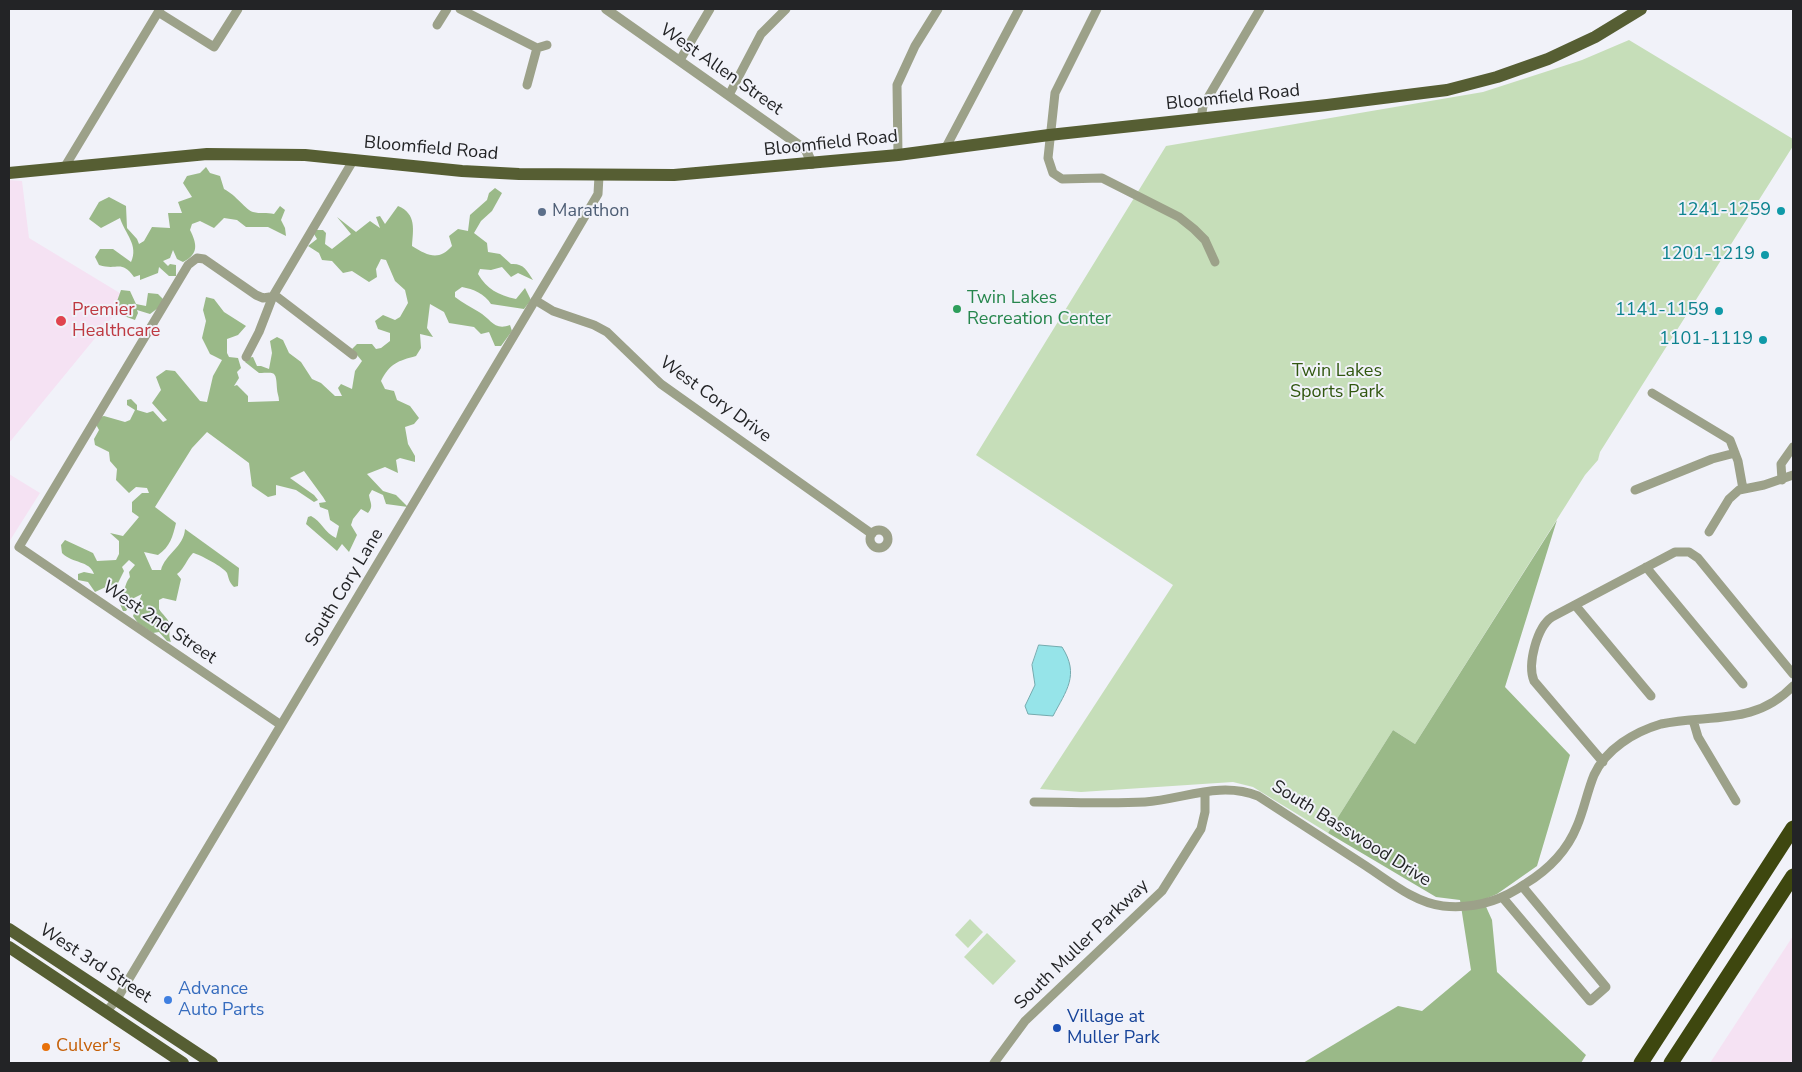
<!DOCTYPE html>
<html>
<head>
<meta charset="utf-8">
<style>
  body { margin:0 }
  #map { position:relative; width:1802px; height:1072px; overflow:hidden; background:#f1f2f9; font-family:"Nunito Sans",sans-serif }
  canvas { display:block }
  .frame { position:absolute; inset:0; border:10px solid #232426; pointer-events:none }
</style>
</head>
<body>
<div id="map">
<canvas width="1802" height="1072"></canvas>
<div class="frame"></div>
</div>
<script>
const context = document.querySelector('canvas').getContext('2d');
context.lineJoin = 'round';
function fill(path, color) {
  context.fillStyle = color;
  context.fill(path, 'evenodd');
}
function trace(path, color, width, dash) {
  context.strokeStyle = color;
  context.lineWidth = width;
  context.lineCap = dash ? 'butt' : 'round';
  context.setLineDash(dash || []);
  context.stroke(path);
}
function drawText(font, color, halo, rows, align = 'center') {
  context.font = font + ' "Nunito Sans",sans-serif';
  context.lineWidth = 4;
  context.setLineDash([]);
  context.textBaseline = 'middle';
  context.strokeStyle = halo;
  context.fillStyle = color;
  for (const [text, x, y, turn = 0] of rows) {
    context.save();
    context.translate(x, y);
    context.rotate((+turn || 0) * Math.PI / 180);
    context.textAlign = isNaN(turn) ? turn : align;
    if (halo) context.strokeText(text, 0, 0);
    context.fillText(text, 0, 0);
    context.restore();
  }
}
fill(new Path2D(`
  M9 180 22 181 29 238 128 298 9 443Z
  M9 474 40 493 9 542Z
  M1793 936V1063H1710Z`), '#f5e2f3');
fill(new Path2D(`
  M1629 40 1793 139V146L1600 452 1598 460 1585 475 1415 744 1393 730 1328 833 1253 787 1233 782 1081 792 1040 789 1173 585 976 455 1166 146 1483 92 1582 60Z
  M970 919 983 932 968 948 955 935Z
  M987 933 1016 961 993 985 964 957Z`), '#c6deb9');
fill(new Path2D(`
  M206 167 210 173 220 176 224 189C236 195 246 210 253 212 260 214 267 212 274 214L280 206 285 210 281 220 285 228 286 236 268 227H246L237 220 224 218 214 228 200 221 192 224 190 230C197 244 199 254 183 262L177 259 173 250 170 258 163 261 168 266 170 264 176 265V276H169L159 267 158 273 140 280V275L134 277C121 259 118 271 99 265L95 257 100 249H113L131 262C139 245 125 234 120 218L101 228 89 219 99 202 109 197 126 206 127 228 137 239 139 244 144 241 152 227 170 228 168 213H182L178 202 192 197 183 183 187 176 200 173Z
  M495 188 502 193 492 211 481 221 474 233 487 243 488 252 500 254 511 264C523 263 527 270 533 280L518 273 511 277 502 267 491 270 480 269 478 274C487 289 498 295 516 299L525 288 531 300 524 309 491 304C485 294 473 289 462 287L455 292V297C463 303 471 307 479 312 491 319 494 331 510 325L512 331 501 346H495L489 332 481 334 474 327 449 323 444 312 430 304 427 328 433 337 420 334 421 348 416 356C398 361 390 363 381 381L385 389 394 391 397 400 410 406 419 418 414 424 405 427 408 444 415 456V462L400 458 396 460 398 473 385 467 367 474 383 491 396 495 408 507 386 504 383 495 372 490 369 495C370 503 374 506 368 513L361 509 353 519 351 525 357 535 349 552 342 544 337 551 306 524 308 517 311 516C321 521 325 533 336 538L339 526 330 520 328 510 320 507 319 503 326 502 323 497 304 471 290 478 314 495 318 500 314 502 296 490 276 485V495L268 497 252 486 249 463 207 432 192 448 155 507 176 523C173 536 170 547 158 555L144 552 152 570H161C165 554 184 547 185 529L239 568 238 586 234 587C229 582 229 579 227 573 225 568 199 554 193 553 186 560 185 568 177 574L181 579 176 601 163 598 159 600V609C162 614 170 620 170 626 170 633 168 635 171 642L167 641 159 632 153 633 138 623 133 616 142 594 134 598 126 611H123L120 604C124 596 124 584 130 577L129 572 135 565 129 560 122 567 124 571 116 587 108 586 95 592 88 582 78 580V574L84 572 94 574C89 560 73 564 62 553L61 545 65 540 93 553 97 561 116 560 119 554V541L110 533 123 536 139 517 132 512V502L142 493H149L147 488 136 487 129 493 116 480 117 469 110 461 109 452 95 445 94 439 99 430 93 419 104 416 125 422 130 420 135 410 127 405V400L131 399 137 405V410L147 413 153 411 163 422 167 420 152 403 161 390 156 377 166 370 175 371 200 401 207 402 213 376 222 360 210 354 202 338 206 321 203 310 206 297 214 299 224 312 246 326 238 335 227 339V353L229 357 238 358 241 368 237 372 239 378 234 386 237 385 248 396V402L279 401C279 396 277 393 277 389 276 370 275 373 259 373L245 362 247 358 253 357 257 366H261L269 369 272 353 270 341 277 337 283 340 289 353 301 362 312 379 321 383 335 396H342L338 388 341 384 352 389 355 371 362 361 352 349 357 344H372L376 349 381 348 390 341V333L378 329 375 321 383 315 395 320 400 317 408 303 405 290 395 281 386 260 381 259 376 269 377 277 369 282 352 271 343 273 332 261 322 260 319 253 308 246 317 239 314 234 316 230H323L326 233 325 244 332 249 351 234 337 217 356 232 370 221 380 228 376 217 380 216 385 224 398 206C417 214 413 230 412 246 428 256 439 261 452 246L449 236 458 229 468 231 470 215 487 200 489 193Z
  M121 290 130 291 136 304 146 306 148 293 158 294 164 300 158 308 150 314 137 310 138 313 135 320 124 316 116 304Z
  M1557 520 1505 687 1570 755 1537 866 1497 894 1483 900 1492 920 1497 972 1586 1055 1581 1063H1303L1398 1006 1422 1011 1471 970 1460 900 1436 897 1328 833 1393 730 1415 744Z`), '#9ab988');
const water = new Path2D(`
  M1039 645 1062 647C1080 675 1066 691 1053 716L1028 714 1025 706 1035 685 1032 665Z`);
fill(water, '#96e4e9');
trace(water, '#74aaae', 1);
trace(new Path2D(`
  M460 9 537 48
  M1097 9 1055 93 1048 158 1053 173 1062 179 1102 178 1179 217 1194 229 1205 240 1215 262
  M158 12 214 47 238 9
  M437 25 447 9
  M680 60 710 9
  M527 85 537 48 547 45
  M729 95 761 34 786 9
  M1201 119 1203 106 1260 9
  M945 149 1019 9
  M898 155 897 85 915 46 938 9
  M64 168 160 9
  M535 300 553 311 594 325 607 332 661 384 872 534
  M246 357 259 332 273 296 354 159
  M1652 393 1730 440 1738 461 1743 489
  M1782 480 1781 464 1793 447
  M1635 490 1712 459 1735 453
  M870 539a9 9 0 1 1 18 0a9 9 0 1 1-18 0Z
  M1709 532 1729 499 1739 490 1764 485 1793 475
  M1646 567 1743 684
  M1575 605 1651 696
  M1693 720 1698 737 1736 801
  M281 725 19 547 188 265 197 258 204 259 256 295 263 298 276 296 353 355
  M1603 762 1534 681C1527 664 1537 627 1552 617L1675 552H1689L1698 558 1793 674
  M1034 802C1071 802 1109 804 1145 802 1184 799 1220 781 1258 796 1294 819 1330 843 1366 866 1389 881 1415 903 1443 906 1473 909 1501 901 1525 884 1548 870 1567 851 1577 826 1584 810 1587 792 1594 775 1606 749 1634 732 1661 724 1709 714 1755 726 1793 686
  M1503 898 1590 1001 1606 987 1522 886
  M106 1012 117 999 561 257 598 194 599 176
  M994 1063 1025 1021 1162 891 1201 829 1205 812V792`), '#9ca189', 9);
trace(new Path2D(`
  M606 9 806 150 812 164`), '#9ca189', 10);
trace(new Path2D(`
  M9 173 207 154 305 155 462 171 519 174 674 175 898 155 1049 135 1327 105 1447 90 1497 77 1548 59 1595 37 1641 9
  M9 929 212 1063
  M9 947 183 1063`), '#565e33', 12);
trace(new Path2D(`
  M1641 1063 1793 828
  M1671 1063 1793 876`), '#3e470f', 15);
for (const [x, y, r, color] of [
  [1781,211,5,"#0f9aa8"],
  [542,212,5,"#5c6f8a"],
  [1765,255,5,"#0f9aa8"],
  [957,309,5,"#2e9e5b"],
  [1719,311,5,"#0f9aa8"],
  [61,321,6,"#e0444e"],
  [1763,340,5,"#0f9aa8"],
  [168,1000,5,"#3f7fe0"],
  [1057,1028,5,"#1a4fb4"],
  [46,1047,5,"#e8710a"]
]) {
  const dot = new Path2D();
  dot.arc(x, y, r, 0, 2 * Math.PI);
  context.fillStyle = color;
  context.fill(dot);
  trace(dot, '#f1f2f9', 2);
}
drawText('18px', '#232426', '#f1f2f9', [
  ["West Allen Street",721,70,35],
  ["Bloomfield Road",1233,98,-6],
  ["Bloomfield Road",831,144,-6],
  ["Bloomfield Road",431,149,5],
  ["West Cory Drive",715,400,36],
  ["South Cory Lane",345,588,-59],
  ["West 2nd Street",159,623,34],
  ["South Basswood Drive",1351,834,32],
  ["South Muller Parkway",1082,945,-44],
  ["West 3rd Street",95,964,33]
]);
drawText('18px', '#0d838f', '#f1f2f9', [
  ["1241-1259",1771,211],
  ["1201-1219",1755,255],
  ["1141-1159",1709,311],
  ["1101-1119",1753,340]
], 'right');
drawText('18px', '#4e5e75', '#f1f2f9', [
  ["Marathon",552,212]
], 'left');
drawText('18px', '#27864d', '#f1f2f9', [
  ["Twin Lakes",967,299],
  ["Recreation Center",967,320]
], 'left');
drawText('18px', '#be3a42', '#f1f2f9', [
  ["Premier",72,311],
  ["Healthcare",72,332]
], 'left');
drawText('18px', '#315710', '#f1f2f9', [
  ["Twin Lakes",1337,372],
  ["Sports Park",1337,393]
]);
drawText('18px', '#366cbe', '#f1f2f9', [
  ["Advance",178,990],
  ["Auto Parts",178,1011]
], 'left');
drawText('18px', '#164399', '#f1f2f9', [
  ["Village at",1067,1018],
  ["Muller Park",1067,1039]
], 'left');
drawText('18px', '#c56008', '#f1f2f9', [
  ["Culver's",56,1047]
], 'left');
</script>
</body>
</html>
